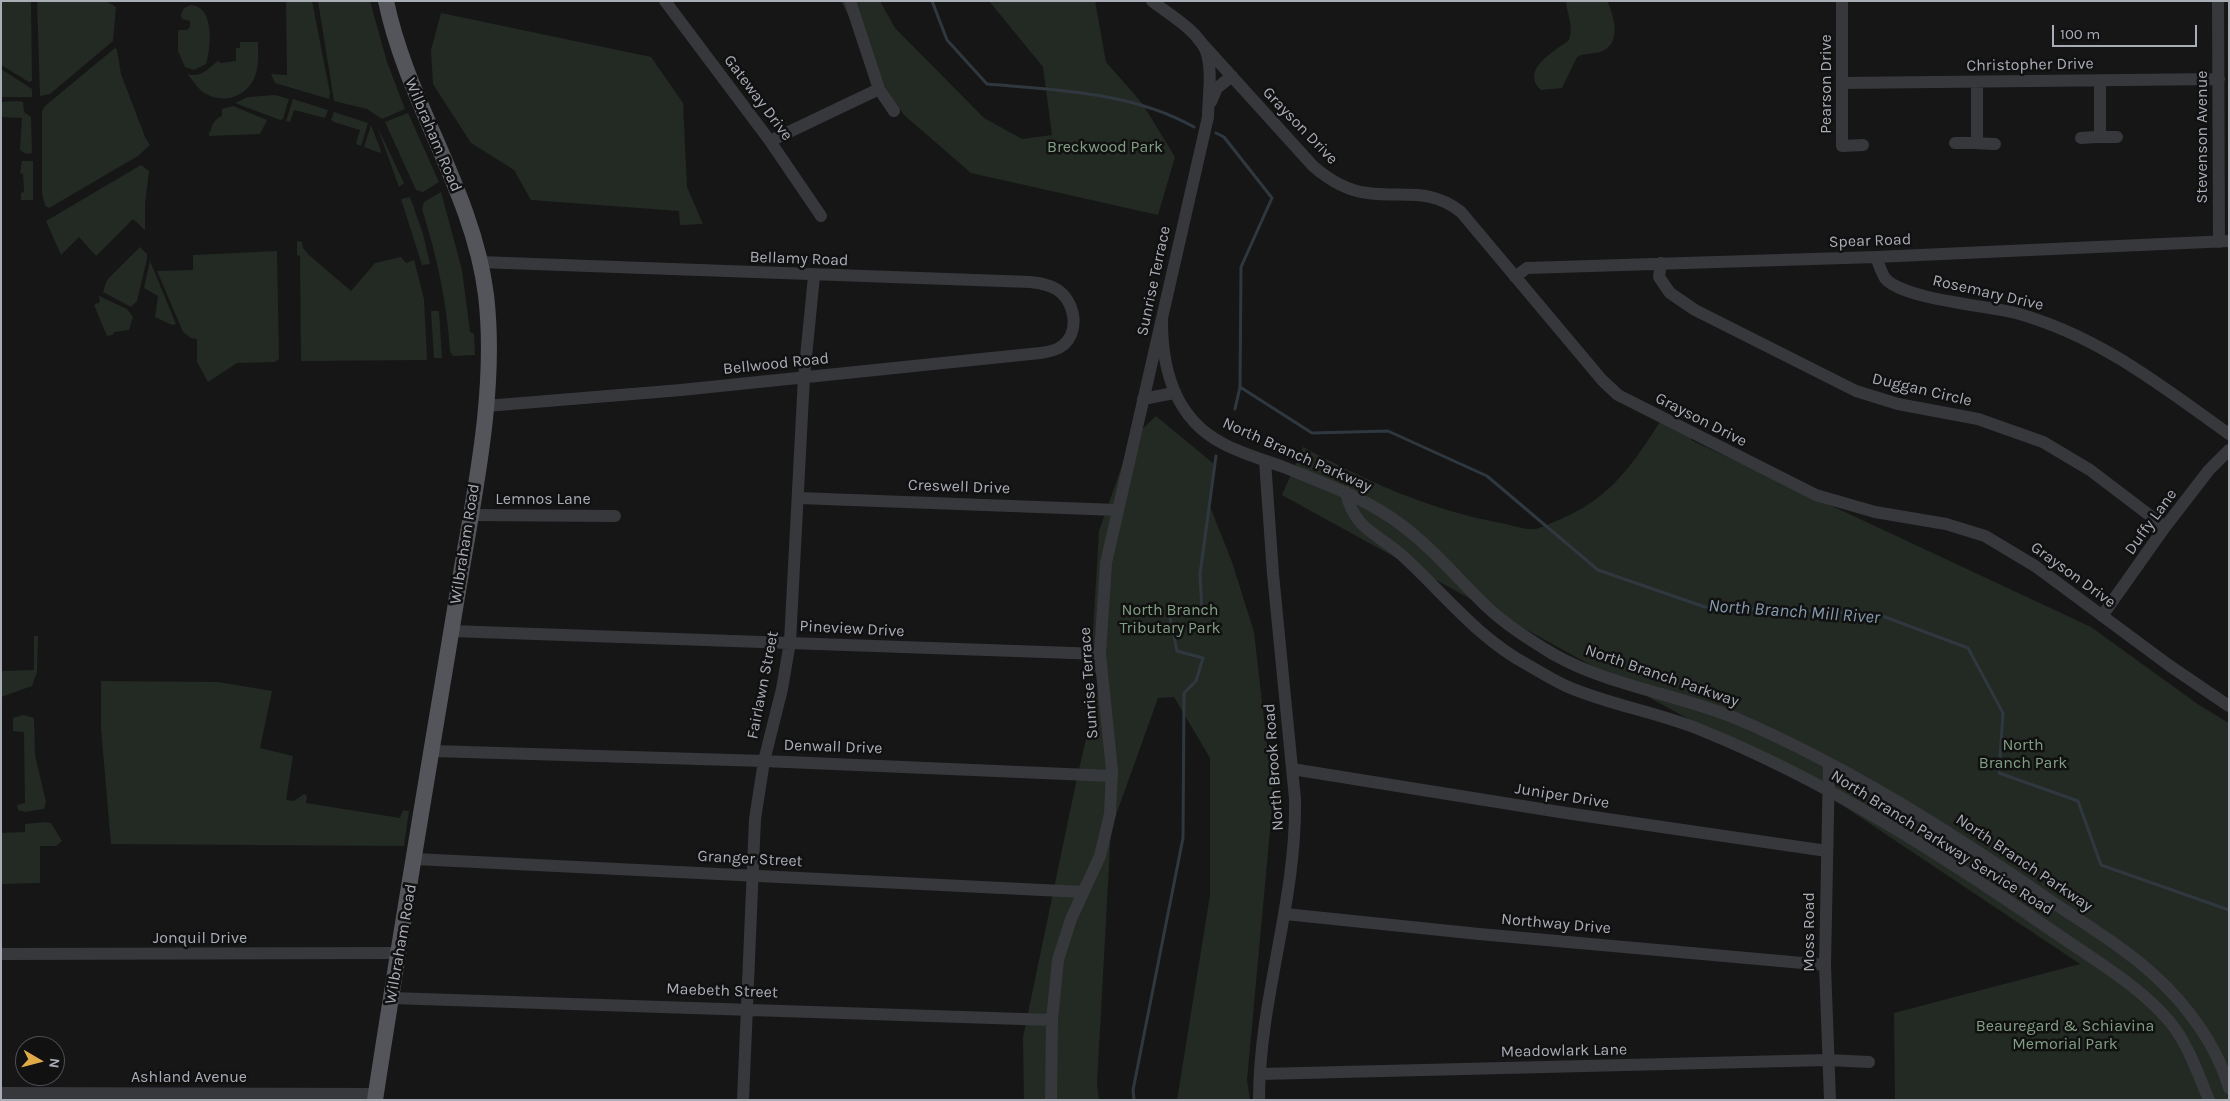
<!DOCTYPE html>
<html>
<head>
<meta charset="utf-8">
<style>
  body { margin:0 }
  #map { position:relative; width:2230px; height:1101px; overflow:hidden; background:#161617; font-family:Karla,sans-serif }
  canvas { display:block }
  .frame { position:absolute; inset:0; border:2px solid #a9adb6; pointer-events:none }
  .north { position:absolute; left:15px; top:1036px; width:50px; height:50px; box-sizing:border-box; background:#111112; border:1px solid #4e4f54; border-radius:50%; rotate:98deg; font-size:14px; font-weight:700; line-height:20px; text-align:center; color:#a9adb6 }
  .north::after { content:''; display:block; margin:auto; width:18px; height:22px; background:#deab47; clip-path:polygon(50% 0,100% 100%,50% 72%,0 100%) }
  .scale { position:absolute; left:2052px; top:25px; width:145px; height:22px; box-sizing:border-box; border:2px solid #a9adb6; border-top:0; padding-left:6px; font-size:15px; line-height:18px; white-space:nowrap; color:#a9adb6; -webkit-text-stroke:4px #111112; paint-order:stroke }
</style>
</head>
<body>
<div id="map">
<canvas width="2230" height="1101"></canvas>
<div class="frame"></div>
<div class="north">N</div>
<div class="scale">100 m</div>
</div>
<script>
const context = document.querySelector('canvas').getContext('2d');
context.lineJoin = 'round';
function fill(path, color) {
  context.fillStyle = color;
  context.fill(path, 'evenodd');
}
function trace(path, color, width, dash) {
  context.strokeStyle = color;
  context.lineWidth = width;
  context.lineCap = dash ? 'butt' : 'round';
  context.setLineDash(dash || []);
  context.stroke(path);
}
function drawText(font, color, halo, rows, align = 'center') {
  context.font = font + ' Karla,sans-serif';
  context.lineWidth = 5;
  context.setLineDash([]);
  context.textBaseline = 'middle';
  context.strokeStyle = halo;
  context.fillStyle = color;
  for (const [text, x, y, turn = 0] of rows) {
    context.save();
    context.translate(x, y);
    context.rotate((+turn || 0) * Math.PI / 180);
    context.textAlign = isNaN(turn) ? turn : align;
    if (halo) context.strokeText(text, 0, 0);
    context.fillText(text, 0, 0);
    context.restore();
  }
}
fill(new Path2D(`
  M1 1H31L32 81 29 82 1 65Z
  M37 1H106L116 7 113 41 50 94 40 96Z
  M286 1H312L330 93 329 99 275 83 271 74 287 75Z
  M318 1H370L387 62 405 109 382 119 367 109 334 101Z
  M841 1H880L895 28 984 118 1022 139 1052 135 1043 67 989 1H1095L1106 62 1142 103 1175 157 1158 215 971 173 904 115 883 84Z
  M1566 1H1607C1615 17 1622 45 1600 52 1592 54 1584 53 1577 57L1562 88 1541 90C1519 69 1557 50 1569 40 1574 26 1567 15 1566 1Z
  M191 5C215 6 211 49 206 64L194 70 185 67 178 51V32L179 30H187L190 27V21L182 19 181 15 184 8Z
  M441 13 651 57 683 103 687 187 703 224 680 225 679 211 531 200 514 170 471 143 433 84 431 50Z
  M240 42H258C258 52 259 63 256 73 250 95 226 105 206 94 198 90 193 80 187 74 202 78 207 69 218 61L221 63 236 61V48H240Z
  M115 48 117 50 121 74 145 137 150 145 138 156 49 208 45 206 42 193V111L45 106Z
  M1 69 32 89V97H1Z
  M275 95 289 99 283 119 280 120 235 103 248 97Z
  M293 99 328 110 325 118 294 110 290 122 286 121Z
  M18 101 23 102 24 112 31 117 32 153 26 154 20 150 22 118 1 117V102Z
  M233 106 267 120 260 134 209 136V132L211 131C211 125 215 119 222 116V109Z
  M334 112 368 123 361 146 356 144 360 130 334 122 331 120Z
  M408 113 439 182 423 192 416 190 385 122Z
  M371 125 381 151 380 153 364 147Z
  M377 126 404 183 399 187Z
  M22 161H33V200H21V193L24 192 23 174 20 173Z
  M141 165 149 171 145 204V230L133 219 96 256 79 237 61 255 46 221Z
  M441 192 462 270 470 332 474 334 475 355 453 356 450 352C447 302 437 257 422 209L424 202Z
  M410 197 423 234 430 264 422 265 401 199Z
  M297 241 302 242 303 248 309 255 351 291 375 263 401 257 406 263 414 260 424 299 427 360 301 361 300 256 297 255Z
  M140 247 147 254V259L137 301 131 307 103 292 107 280Z
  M277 251 279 359 275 362 237 363 208 382 197 362V339L191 338 183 332 157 271 193 270V255Z
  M150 261 176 324 172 325 155 317 158 296 144 288Z
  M99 296 127 309 133 317 129 330 114 332 113 335 107 336 94 305 100 302Z
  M431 311H439L442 358H434Z
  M1665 414 1694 430 1691 440 2091 627 2199 705 2229 723V1100H1895L1894 1013 2080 964 1830 797 1282 495 1303 447C1369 482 1427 509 1501 523 1511 525 1525 530 1535 529 1542 528 1550 523 1556 521 1611 500 1635 461 1665 414Z
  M1156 416 1214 464 1209 504 1232 562 1254 632 1273 798 1247 1080 1250 1100H1177L1210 895V758L1174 697 1158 698 1111 829 1097 1084 1099 1100H1024L1023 1037 1078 773 1100 681 1091 666 1099 531 1131 440Z
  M34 636H38L37 672 32 686 1 697V671L34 670Z
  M101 681 218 682 272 691 260 748 293 756 286 800 294 801 304 794 307 796 306 803 400 818 403 810 409 811 404 846 111 844 101 728Z
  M23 715 34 718 35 755 46 802 44 809 25 812 18 810 17 805 25 803 24 732 13 731V718Z
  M45 822 51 823 62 841 56 846H40V883L1 884V833L25 832V824Z`), '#222a23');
trace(new Path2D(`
  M932 1 947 40 987 84C1057 90 1132 92 1194 127
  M1216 133 1224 137 1272 198 1241 267 1240 387 1312 433 1388 431 1487 476 1598 570 1705 607 1877 614 1968 648 2003 713 1999 773 2078 801 2101 865 2229 910
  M1235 409 1240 387
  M1134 1100 1133 1090 1183 838 1184 693 1196 681 1203 658 1177 651 1169 612H1202L1200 574 1216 456`), '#30383f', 3);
trace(new Path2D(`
  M665 1 770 141 821 216
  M850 1 879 89 894 111
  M1842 1V146L1863 145
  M2218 1 2219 242
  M1198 39 1313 166C1328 179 1347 191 1368 193 1403 198 1430 187 1461 212L1602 380 1618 395 1816 495 1875 512 1946 524 1985 536 2035 566 2170 666 2229 706
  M1842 83 2219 79
  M1211 102 1217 88 1232 76
  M2098 137H2117
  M2081 138 2096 137 2100 134V81
  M770 141 879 89
  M1955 143H1973L1977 140V82
  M1973 143 1995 144
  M1876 257C1879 264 1881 272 1885 278 1901 299 1989 306 2016 313 2099 336 2160 385 2229 434
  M479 262 1030 282C1039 283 1048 284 1056 289 1075 300 1081 332 1062 346 1056 351 1047 352 1040 353L681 390 486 406
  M1661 263 1659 277 1670 293 1695 310 1856 391 1898 404 1978 419 2043 442 2090 470 2165 527
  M1515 277 1527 268 1876 257 2229 241
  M1162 321C1162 370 1176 419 1222 443 1242 454 1265 460 1286 468 1318 481 1350 493 1379 510 1422 535 1451 572 1486 606 1506 625 1530 640 1553 654 1611 687 1679 694 1740 720 1848 767 1951 832 2048 899 2083 923 2122 946 2154 975 2186 1004 2217 1045 2229 1088
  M1143 399 1174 393
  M1346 492C1354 531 1380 534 1405 558 1445 595 1479 639 1528 665 1540 672 1553 680 1566 686 1609 705 1657 712 1701 730 1827 781 1942 855 2054 932 2093 959 2139 985 2170 1022 2188 1044 2198 1074 2209 1100
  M799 498 1117 510
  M470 515 615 516
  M2102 616 2165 527 2209 470 2229 450
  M451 631 1100 654
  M432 751 764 761 1112 776
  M1829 765 1825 965 1830 1100
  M1292 769 1566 813 1827 851
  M415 859 1083 892
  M1285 914 1479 934 1825 965
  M1 954 399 953
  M392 998 1052 1020
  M1261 1074 1828 1060 1869 1062
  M1 1093 376 1094
  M743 1100 755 819 764 761 782 689 790 642 804 377 814 276
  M1051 1100 1052 1020 1058 960 1071 919 1100 856 1110 814 1112 770 1100 654 1106 563 1208 117C1208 96 1213 71 1206 51 1197 30 1170 15 1152 1
  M1259 1100C1259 998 1297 901 1295 799L1273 574 1265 461`), '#37383c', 12);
trace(new Path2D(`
  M375 1100C400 936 428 772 455 609 471 508 498 396 486 295 473 191 407 103 386 1`), '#53555a', 16);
drawText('16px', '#a9adb6', '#111112', [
  ["Christopher Drive",2030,65,-1],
  ["Pearson Drive",1826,84,-90],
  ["Gateway Drive",758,98,53],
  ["Grayson Drive",1300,126,46],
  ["Wilbraham Road",433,135,67],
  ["Stevenson Avenue",2202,137,-90],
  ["Spear Road",1870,241,-2],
  ["Bellamy Road",799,259,2],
  ["Sunrise Terrace",1154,281,-78],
  ["Rosemary Drive",1988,293,13],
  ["Bellwood Road",776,364,-6],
  ["Duggan Circle",1922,390,13],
  ["Grayson Drive",1701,420,27],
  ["North Branch Parkway",1297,455,24],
  ["Creswell Drive",959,487,2],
  ["Lemnos Lane",543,499],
  ["Duffy Lane",2151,522,-54],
  ["Wilbraham Road",465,544,-81],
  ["Grayson Drive",2073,575,36],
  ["Pineview Drive",852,629,3],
  ["North Branch Parkway",1662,676,19],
  ["Sunrise Terrace",1089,683,-94],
  ["Fairlawn Street",763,685,-79],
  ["Denwall Drive",833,747,2],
  ["North Brook Road",1274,767,-94],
  ["Juniper Drive",1562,796,9],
  ["North Branch Parkway Service Road",1942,843,32],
  ["Granger Street",750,859,3],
  ["North Branch Parkway",2024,863,34],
  ["Northway Drive",1556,924,5],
  ["Moss Road",1809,932,-90],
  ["Jonquil Drive",200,938],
  ["Wilbraham Road",401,944,-80],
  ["Maebeth Street",722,991,2],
  ["Meadowlark Lane",1564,1051,-1],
  ["Ashland Avenue",189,1077]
]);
drawText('16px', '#829f84', '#111112', [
  ["Breckwood Park",1105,147],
  ["North Branch",1170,610],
  ["Tributary Park",1170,628],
  ["North",2023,745],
  ["Branch Park",2023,763],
  ["Beauregard & Schiavina",2065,1026],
  ["Memorial Park",2065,1044]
]);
drawText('italic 18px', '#849aad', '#111112', [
  ["North Branch Mill River",1794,612,4]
]);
</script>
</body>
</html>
